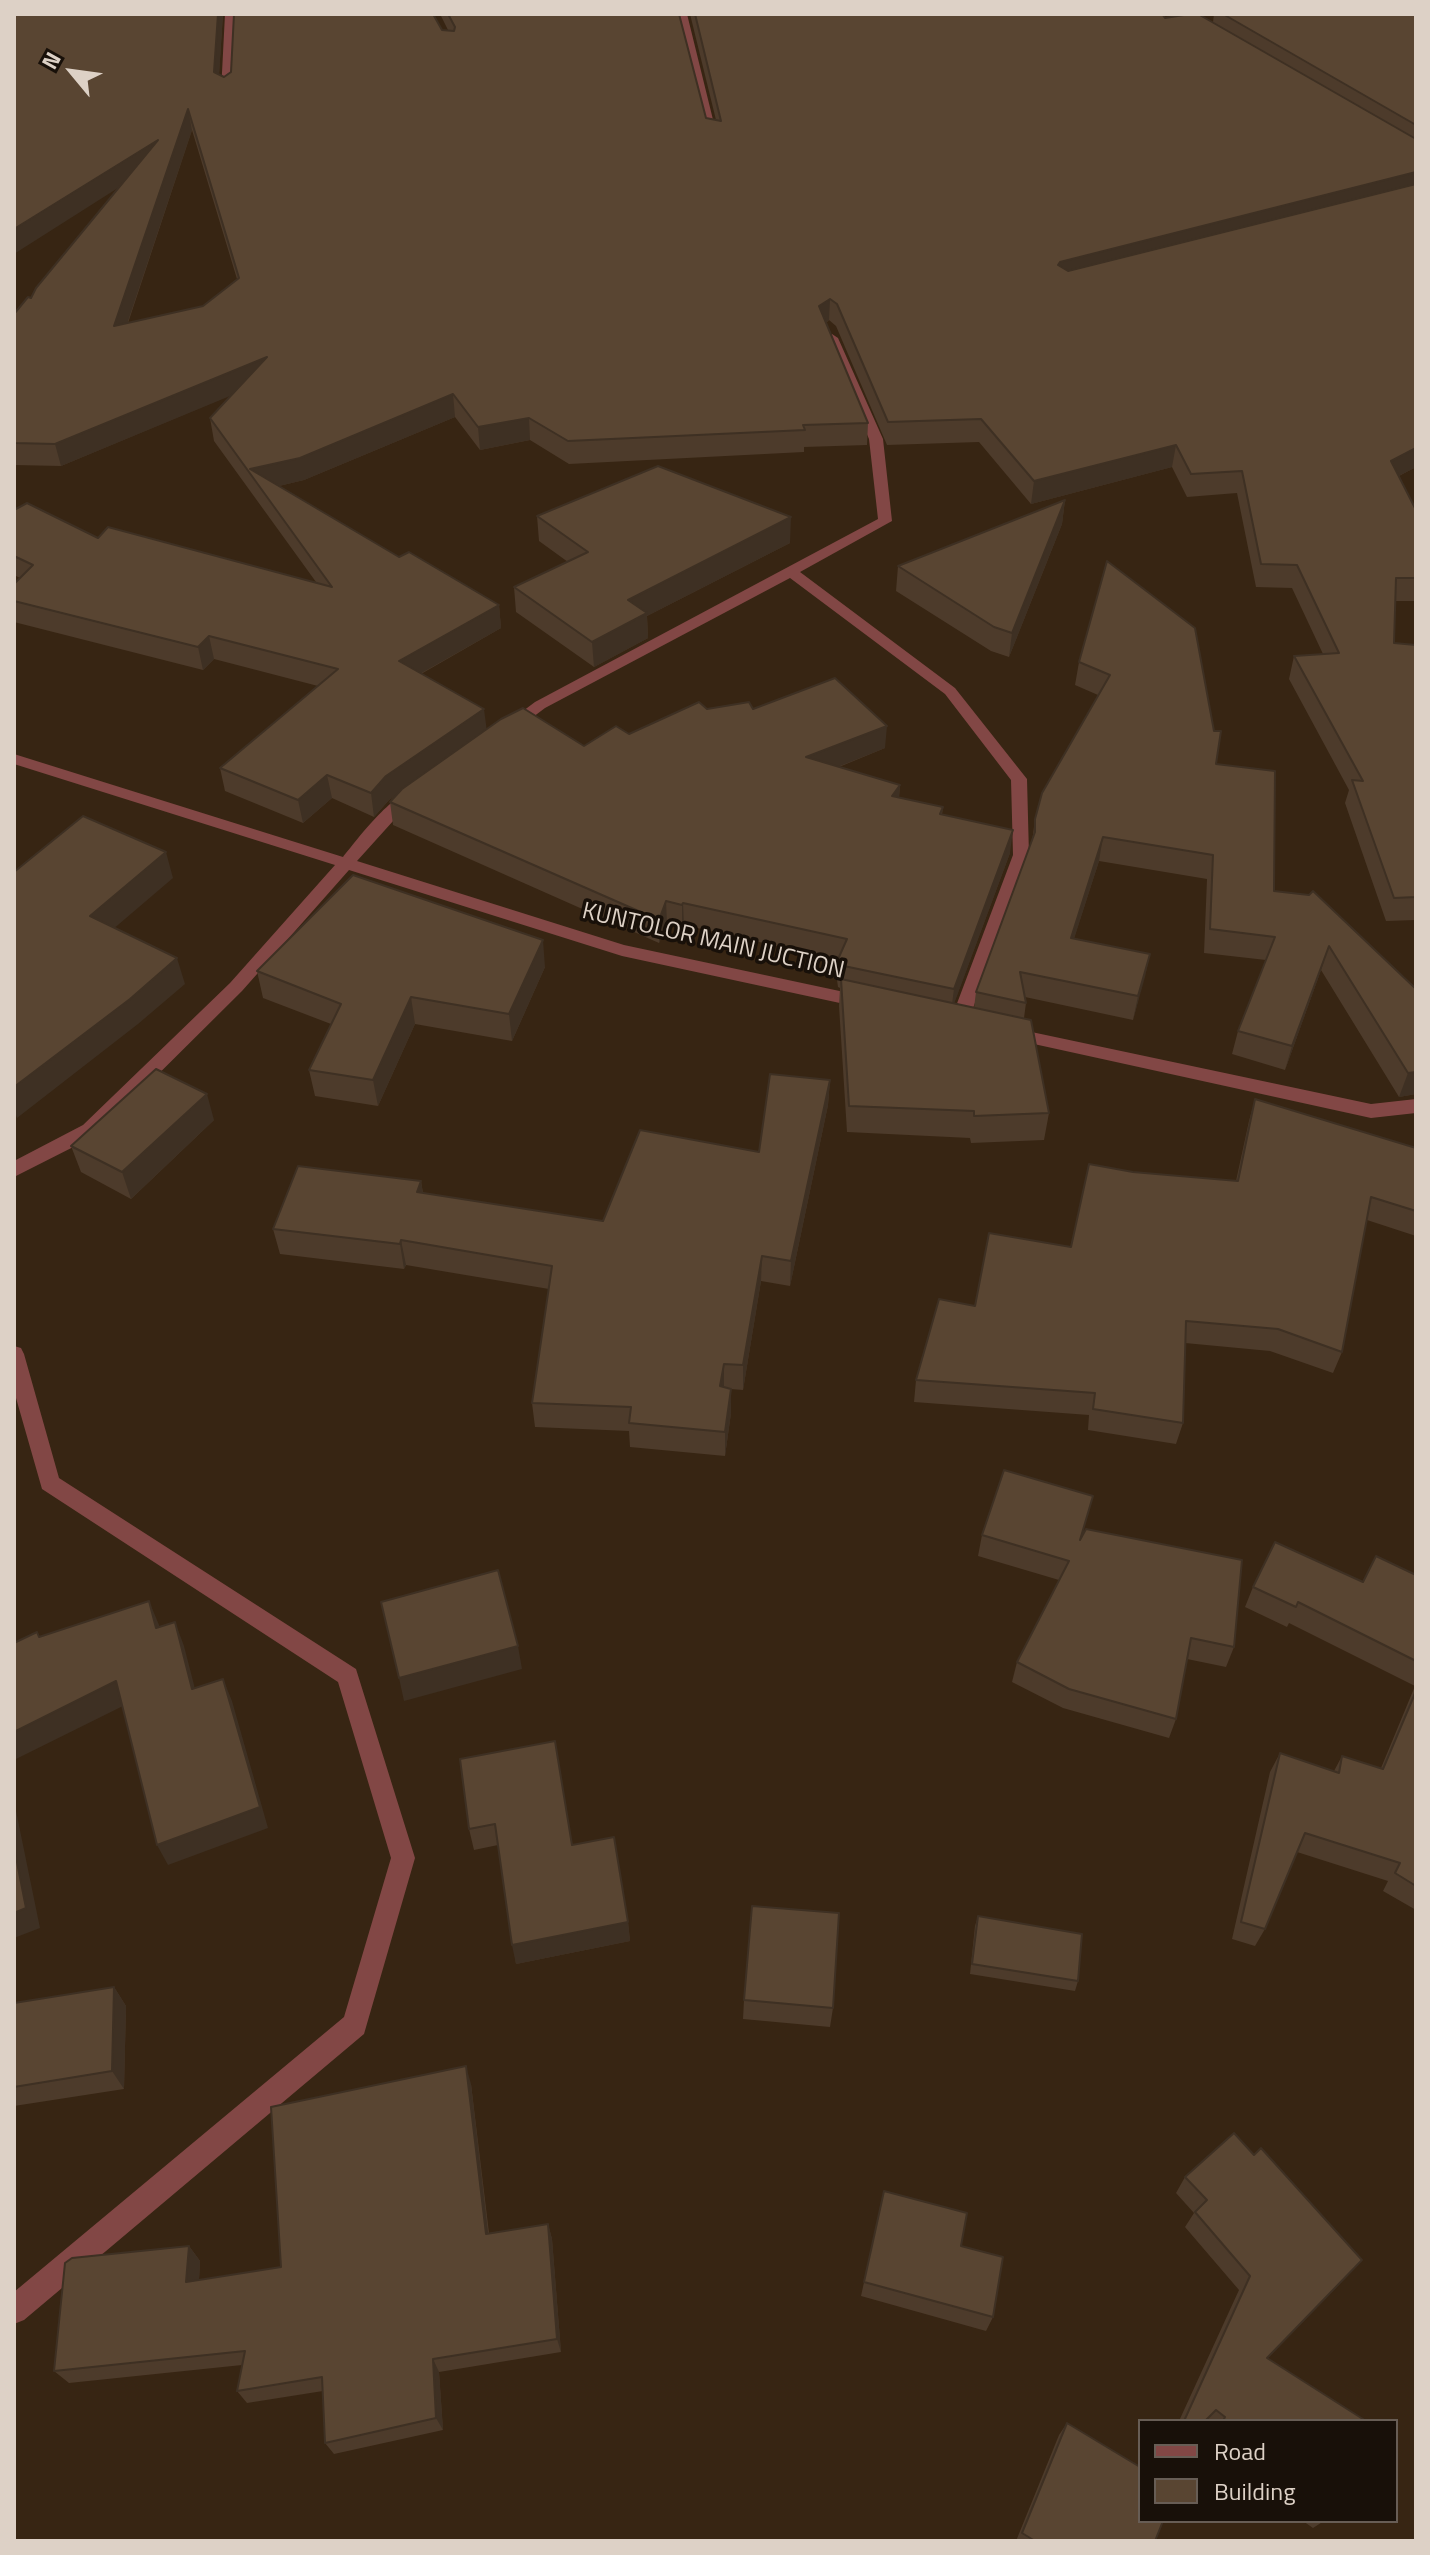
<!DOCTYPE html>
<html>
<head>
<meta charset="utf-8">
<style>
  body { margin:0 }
  #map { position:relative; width:1430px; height:2555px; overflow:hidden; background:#372513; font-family:"Titillium Web",sans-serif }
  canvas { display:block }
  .frame { position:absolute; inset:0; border:16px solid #ddd1c6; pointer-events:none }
  .legend { position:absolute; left:1138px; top:2419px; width:260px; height:104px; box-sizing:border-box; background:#181009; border:2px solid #675d55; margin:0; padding:10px 14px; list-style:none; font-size:24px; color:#ddd1c6 }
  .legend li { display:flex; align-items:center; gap:16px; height:40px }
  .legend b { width:40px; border:2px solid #675d55 }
  .north { position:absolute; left:32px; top:32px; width:80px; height:80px; -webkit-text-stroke:6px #181009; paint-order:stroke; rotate:299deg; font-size:22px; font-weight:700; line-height:32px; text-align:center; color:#ddd1c6 }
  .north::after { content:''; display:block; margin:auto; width:28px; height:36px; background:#ddd1c6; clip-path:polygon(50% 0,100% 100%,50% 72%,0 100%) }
</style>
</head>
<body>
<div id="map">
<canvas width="1430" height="2555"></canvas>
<div class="frame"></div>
<ul class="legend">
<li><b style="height:10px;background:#824745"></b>Road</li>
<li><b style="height:22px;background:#594532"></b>Building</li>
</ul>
<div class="north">N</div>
</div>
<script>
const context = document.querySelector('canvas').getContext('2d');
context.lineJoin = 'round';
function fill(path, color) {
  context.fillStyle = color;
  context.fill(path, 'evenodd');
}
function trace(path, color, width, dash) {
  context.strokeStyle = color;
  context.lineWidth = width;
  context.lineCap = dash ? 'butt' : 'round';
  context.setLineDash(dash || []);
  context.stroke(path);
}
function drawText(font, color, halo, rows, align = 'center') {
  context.font = font + ' "Titillium Web",sans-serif';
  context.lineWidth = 7;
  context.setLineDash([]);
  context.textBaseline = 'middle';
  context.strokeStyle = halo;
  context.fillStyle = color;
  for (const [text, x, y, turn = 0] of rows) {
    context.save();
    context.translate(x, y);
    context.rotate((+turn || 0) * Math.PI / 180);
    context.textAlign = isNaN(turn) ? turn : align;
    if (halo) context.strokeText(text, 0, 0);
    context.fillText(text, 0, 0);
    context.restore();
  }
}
fill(new Path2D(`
  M225 14H235L231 92 226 95 221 92Z
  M677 14H687L718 140 709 138Z
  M832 334 838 338 883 439 892 521 800 572 955 688 1027 779 1029 855 968 1022 959 1028 950 1022 1013 855 1011 780 945 694 790 578 545 708 513 732H501L499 729 535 702 878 519 869 439 826 338Z
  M14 754 343 857C357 840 396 787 418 791V799L403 810 357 861 624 945 863 996 872 1002 863 1008 622 956 349 870 242 991 97 1135 14 1177V1161L83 1125 230 983 335 865 14 764Z
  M1008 1027 1371 1104 1416 1099V1113L1371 1118 1002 1037 999 1033 1002 1029Z
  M14 1346 21 1348 24 1354 59 1478 356 1669 415 1858 364 2034 24 2320 14 2324V2292L344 2017 391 1858 338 1682 42 1489 14 1391Z`), '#824745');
fill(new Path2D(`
  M223 14 219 74 224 77 442 30H448L440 14H679L706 118 716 120 690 14H1162L1165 18 1213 22 1214 14H1416V467L1399 476 1416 510V601H1395L1394 643 1416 645V920L1386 921 1345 803 1349 790 1289 679 1294 656 1323 654 1292 588 1256 587 1237 493 1187 497 1172 467 1031 504 979 442 887 445 836 326 829 320 826 323 868 423 867 445 804 447V452L569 464 530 440 480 450 455 417 304 480 279 486 399 557 499 605 501 628 421 674 486 729 584 746 629 734 707 709H753L885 748 839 767 900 785 899 798 943 807 942 815 1010 853 954 1003 974 1008 976 992 1032 842 1035 819 1098 695 1075 685 1079 662 1107 561 1216 764 1274 891 1416 989V1094L1399 1097 1321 970 1285 1070 1232 1054 1238 1031 1266 960 1204 953 1207 879 1099 861 1074 938 1150 954 1133 1020 1025 997 1026 1003 1024 1018 1049 1113 1044 1140 971 1143 970 1138 847 1132 839 1006 840 988 838 987 837 980 839 960 684 925 682 928 667 924 659 943 393 825 390 802 398 794 389 800 374 817 332 798 303 823 225 791 220 768 318 686 214 659 203 670 14 622V584L20 578 14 575V510L98 538 316 582 214 441 210 418 231 395 61 466 14 465V314L31 298 117 189ZM192 130 237 279 203 306 128 323Z
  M1065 500 1062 524 1009 657 991 651 896 591 898 566Z
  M537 516 790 543 647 616 648 638 594 667 516 612 514 587 568 562 539 541Z
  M545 967 512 1041 415 1024 378 1106 315 1096 309 1070 331 1024 263 998 257 971Z
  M830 1080 828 1105 790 1286 761 1281 743 1390 730 1389 731 1413 725 1456 630 1447 629 1431 535 1427 532 1403 549 1289 406 1265 404 1269 280 1254 273 1229 421 1181 423 1193 603 1221 759 1152Z
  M1255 1099 1416 1148V1236L1367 1220 1342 1352 1333 1373 1270 1351 1185 1343 1183 1423 1176 1444 1088 1430 1089 1415 914 1402 916 1380 975 1306 1071 1247 1133 1172 1236 1181 1249 1121Z
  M214 1120 131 1199 81 1172 71 1146Z
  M982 1535 1082 1537 1234 1647 1226 1667 1187 1659 1176 1719 1169 1738 1063 1708 1012 1682 1017 1662 1059 1580 978 1556Z
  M1416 1575V1910L1383 1891 1388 1881 1297 1852 1265 1929 1255 1946 1232 1939 1270 1772 1280 1753 1334 1771 1342 1756 1381 1768 1415 1686 1289 1623 1287 1627 1245 1607 1253 1587 1363 1582Z
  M460 1759 628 1922 630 1941 516 1964 498 1845 474 1850 469 1829Z
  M978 1916 1078 1981 1075 1991 970 1974 975 1926Z
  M114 1987 126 2006 124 2089 14 2106V2003Z
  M744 2000 833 2008 830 2027 743 2019Z
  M471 2084 489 2233 548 2224 552 2239 561 2352 439 2372 443 2430 334 2454 325 2443 323 2391 247 2403 237 2391 242 2365 69 2383 54 2371 189 2246 200 2261 199 2280 281 2267Z
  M1234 2133 1267 2358 1366 2421H1179L1239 2290 1185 2227 1194 2213 1176 2193 1185 2177Z
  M884 2191 961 2246 993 2317 986 2331 861 2296Z
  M1067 2423 1155 2541H1016L1059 2435Z
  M1303 2521H1324L1313 2528Z`), '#4d3b2b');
fill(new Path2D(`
  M218 14H223L218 92 214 72Z
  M188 109 192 130 119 348 114 326Z
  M158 140 162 160 14 254V229Z
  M1416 172V189L1055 287 1058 265 1060 262Z
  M830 299 829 320 818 328 819 306Z
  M267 357 271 379 61 466 55 444Z
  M453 394 455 417 304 480 262 490 250 469Z
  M529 418 530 440 480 450 478 427Z
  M1176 445 1172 467 1031 504 1034 481Z
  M1416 448V467L1385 483 1391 461Z
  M1065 500 1062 524 1009 657 1012 633Z
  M791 517 790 543 647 616 648 638 594 667 592 642 628 600Z
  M499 605 501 628 402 684 399 661Z
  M209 636 214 659 203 670 198 647Z
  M484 709 487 732 389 800 374 817 371 793 386 776Z
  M887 726 885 748 805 780 806 757Z
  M327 775 332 798 303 823 298 800Z
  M900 785 898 808 892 796Z
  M1013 830 1010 853 951 1012 954 989Z
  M1103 837 1099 861 1067 961 1071 938Z
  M166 852 173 878 98 942 90 916Z
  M666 901 667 924 659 943V920Z
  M683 903 684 925 682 928V905Z
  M543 940 545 967 512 1041 509 1014Z
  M1329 946 1321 970 1285 1070 1292 1046Z
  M1150 954 1145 977 1133 1020 1138 996Z
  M177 958 185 984 138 1024 17 1118 14 1110V1087Z
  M411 997 415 1024 378 1106 373 1080Z
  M1416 1072V1094L1399 1097 1408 1073Z
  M830 1080 828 1105 790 1286 791 1261Z
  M207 1094 214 1120 131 1199 122 1172Z
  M421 1181 425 1207 417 1192Z
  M401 1240 406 1265 404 1269 400 1244Z
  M762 1256 761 1281 743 1390V1365Z
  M724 1364V1388L720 1386Z
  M731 1389V1413L725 1456V1432Z
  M149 1601 159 1625 166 1651 156 1628Z
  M175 1622 184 1646 201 1712 192 1689Z
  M518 1646 522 1669 404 1701 399 1678Z
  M223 1679 232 1701 268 1828 168 1865 157 1845Z
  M116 1681 127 1704 14 1760V1732Z
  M14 1801 40 1928 14 1938Z
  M628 1922 630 1941 516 1964 512 1945Z
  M114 1987 126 2006 124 2089 112 2071Z
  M466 2066 471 2084 490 2249 486 2234Z
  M548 2224 552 2239 561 2352 557 2339Z
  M189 2246 200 2261 198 2296 186 2282Z
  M433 2359 439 2372 443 2430 436 2418Z`), '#3e3023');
const building = new Path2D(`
  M14 14H218L214 72 224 77 231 72 234 14H433L442 30 454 31 455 27 448 14H679L706 118 721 121 695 14H1162L1165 18 1190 14H1198L1416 139V172L1060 262 1058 265 1068 271 1416 184V448L1391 461 1416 510V578H1396L1394 643 1416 645V897L1394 898 1352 780 1363 781 1294 656 1339 653 1297 565 1261 564 1242 471 1191 474 1176 445 1034 481 981 419 888 422 837 304 830 299 819 306 868 423 803 425 805 430 568 441 529 418 478 427 453 394 300 458 250 469 399 557 409 552 499 605 399 661 484 709 386 776 371 793 327 775 298 800 220 768 338 669 209 636 198 647 14 601V584L33 565 14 556V510L27 503 98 538 108 527 332 587 210 418 267 357 55 444 14 443V314L28 297 31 298 36 288 158 140 14 229ZM188 109 239 278 203 306 114 326Z
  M1223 14H1416V125Z
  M658 466 791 517 628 600 647 613 592 642 514 587 588 552 537 516Z
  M1065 500 1012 633 994 627 898 566Z
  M1107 561 1195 628 1214 731H1221L1216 764 1275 771 1274 891 1309 895 1313 891 1416 989V1072L1408 1073 1329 946 1292 1046 1238 1031 1275 937 1210 929 1213 855 1103 837 1071 938 1150 954 1138 996 1020 972 1026 1003 976 992 1035 832V819L1042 793 1110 675 1079 662Z
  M835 678 887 726 806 757 900 785 892 796 943 807 940 814 1013 830 954 989 839 965V957L847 939 683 903 682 905 666 901 659 920 390 802 402 789 501 719 523 708 584 746 616 726 629 734 699 702 707 709 749 702 753 709Z
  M83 816 166 852 90 916 177 958 130 999 14 1087V872Z
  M353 875 543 940 509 1014 411 997 373 1080 309 1070 341 1004 257 971Z
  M841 979 1031 1020 1049 1113 974 1116V1111L849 1106Z
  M156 1069 207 1094 122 1172 71 1146Z
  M770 1074 830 1080 791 1261 762 1256 743 1365 724 1364 720 1386 731 1389 725 1432 629 1423 631 1407 532 1403 552 1266 401 1240 400 1244 273 1229 298 1166 421 1181 417 1192 603 1221 640 1130 759 1152Z
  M1255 1099 1416 1148V1211L1371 1197 1342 1352 1278 1329 1186 1321 1183 1423 1093 1409 1095 1393 916 1380 939 1299 975 1306 989 1233 1071 1247 1089 1164 1133 1172 1238 1181Z
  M1004 1470 1093 1496 1080 1540 1086 1529 1242 1560 1234 1647 1191 1638 1176 1719 1069 1689 1017 1662 1069 1561 982 1535Z
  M1275 1542 1363 1582 1376 1556 1416 1575V1661L1298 1602 1296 1607 1253 1587Z
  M498 1570 518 1646 399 1678 381 1602Z
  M149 1601 156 1628 175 1622 192 1689 223 1679 260 1807 157 1845 116 1681 14 1732V1643L37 1632 39 1637Z
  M1416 1691V1886L1395 1873 1400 1863 1305 1833 1265 1929 1241 1922 1280 1753 1339 1773 1342 1756 1383 1769Z
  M555 1741 572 1845 614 1837 628 1922 512 1945 495 1824 469 1829 460 1759Z
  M14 1847 26 1908 14 1913Z
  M752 1906 839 1913 833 2008 744 2000Z
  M978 1916 1082 1934 1078 1981 972 1964Z
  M114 1987 112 2071 14 2087V2003Z
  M466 2066 486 2234 548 2224 557 2339 433 2359 436 2418 325 2443 322 2377 237 2391 245 2351 54 2371 65 2263 72 2258 189 2246 186 2282 281 2267 271 2107Z
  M1234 2133 1254 2155 1261 2148 1362 2260 1267 2358 1366 2421H1223L1225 2417 1216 2410 1205 2421H1184L1250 2276 1195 2212 1207 2200 1185 2177Z
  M884 2191 967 2213 961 2246 1003 2257 993 2317 864 2282Z
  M1067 2423 1140 2467V2521H1163L1155 2541H1035L1022 2533Z`);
fill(building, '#594532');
trace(building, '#3e3023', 2);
drawText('24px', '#ddd1c6', '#181009', [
  ["KUNTOLOR MAIN JUCTION",713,942,13]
]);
</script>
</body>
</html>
